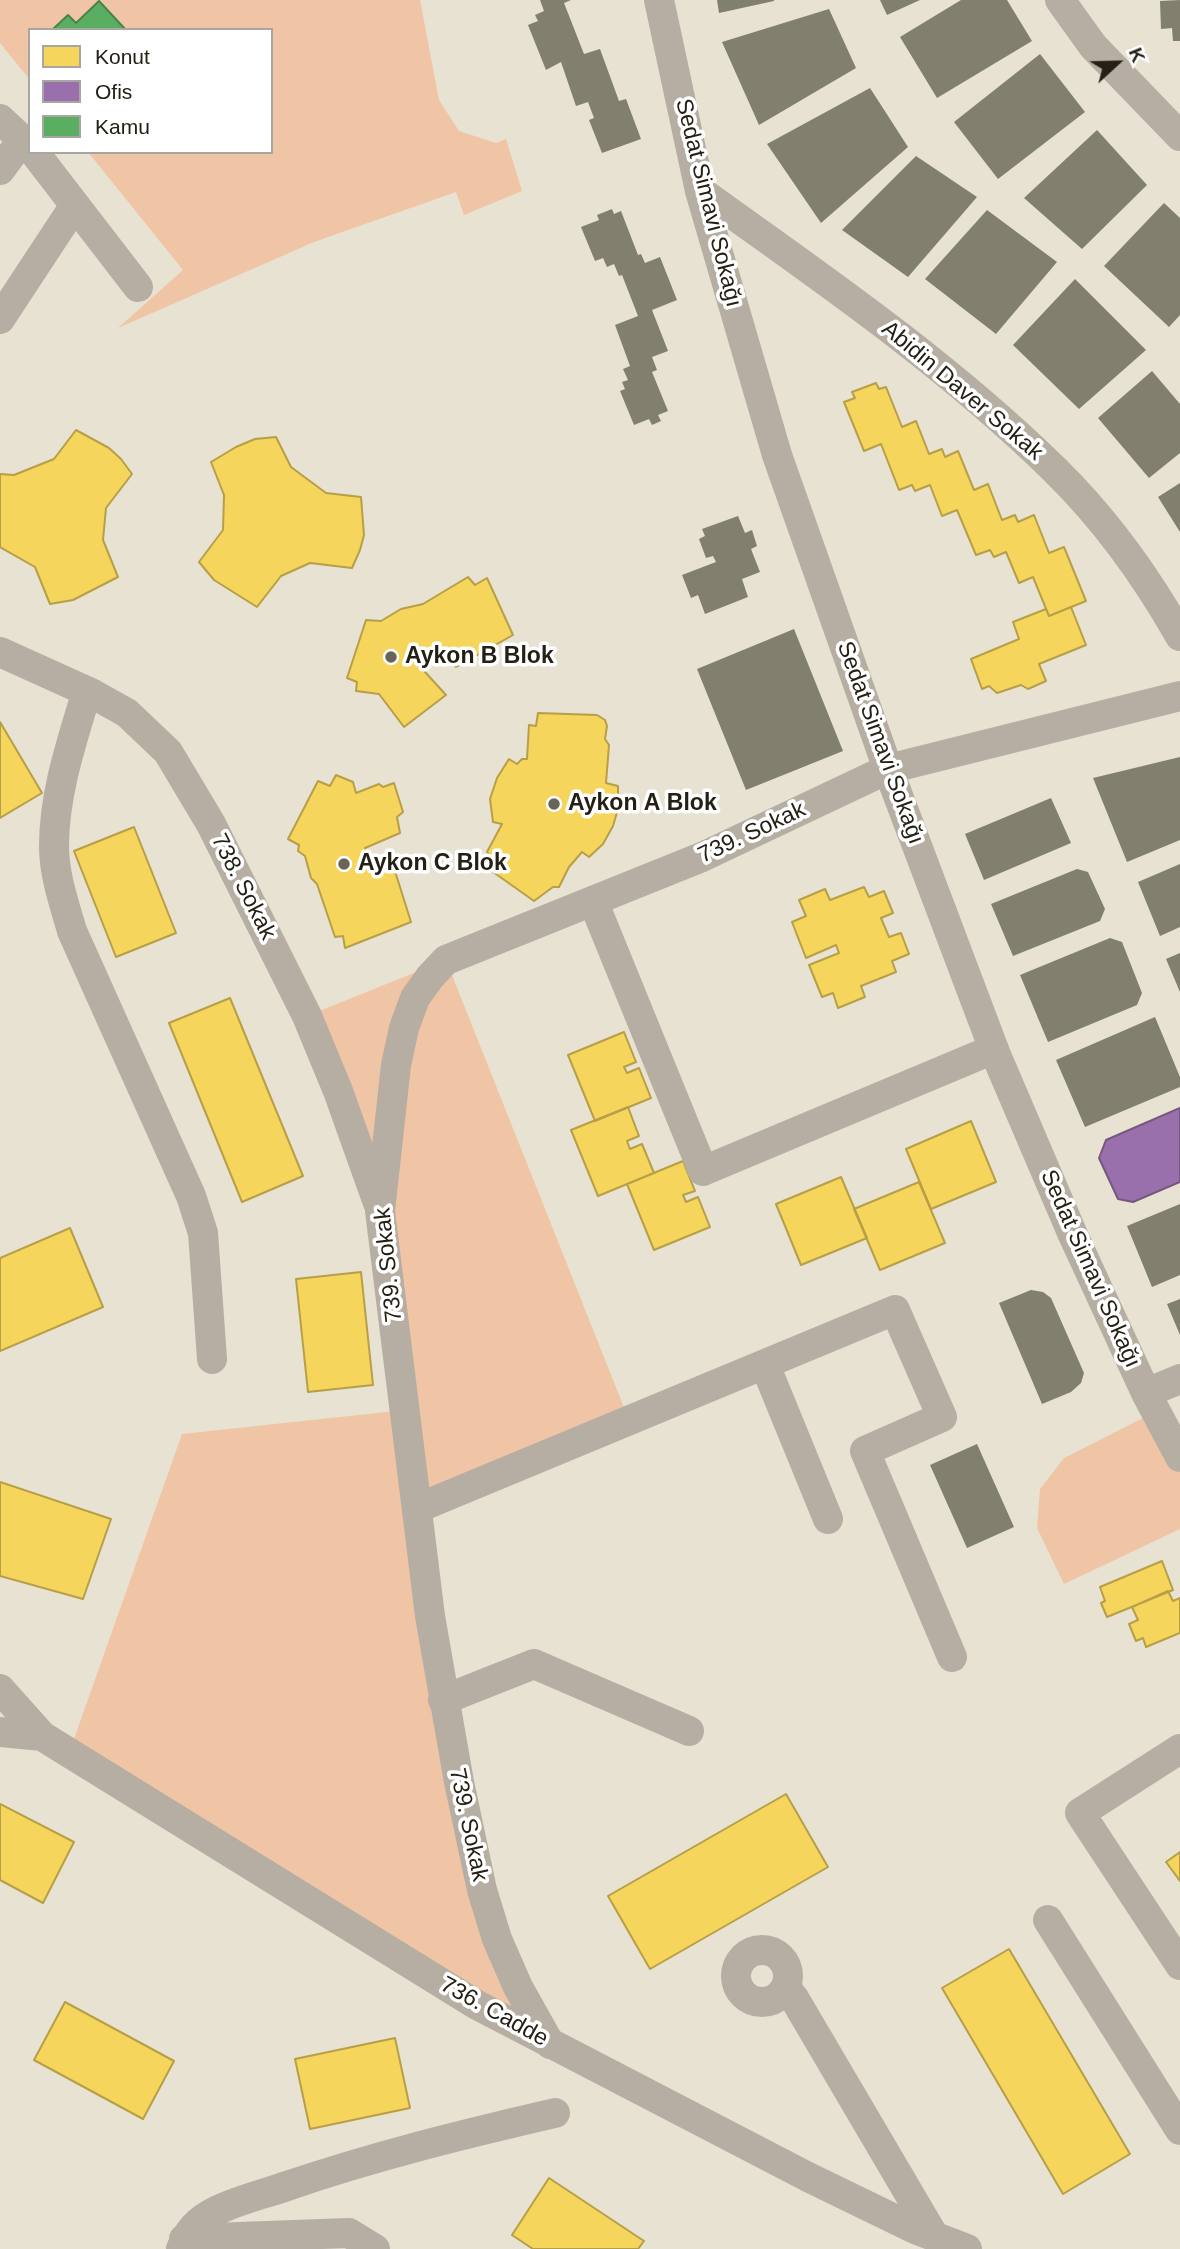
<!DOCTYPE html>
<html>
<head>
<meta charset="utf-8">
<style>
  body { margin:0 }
  #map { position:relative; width:1180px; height:2249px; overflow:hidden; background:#e7e2d2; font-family:Arial,sans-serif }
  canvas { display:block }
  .legend { position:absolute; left:28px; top:28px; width:245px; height:126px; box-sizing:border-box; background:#fff; border:2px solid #a7a6a1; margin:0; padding:9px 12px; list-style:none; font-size:21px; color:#242015 }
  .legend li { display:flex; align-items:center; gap:14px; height:35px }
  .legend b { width:35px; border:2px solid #a7a6a1 }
  .north { position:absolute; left:1082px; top:28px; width:70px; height:70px; -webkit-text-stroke:5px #fff; paint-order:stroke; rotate:68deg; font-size:19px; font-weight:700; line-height:28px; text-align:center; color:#242015 }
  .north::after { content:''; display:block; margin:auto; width:24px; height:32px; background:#242015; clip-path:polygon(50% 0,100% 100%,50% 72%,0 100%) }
</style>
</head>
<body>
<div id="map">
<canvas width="1180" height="2249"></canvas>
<ul class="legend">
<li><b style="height:19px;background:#f6d55c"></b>Konut</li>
<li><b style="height:19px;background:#9970ab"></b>Ofis</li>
<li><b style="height:19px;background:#5aae61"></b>Kamu</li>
</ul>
<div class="north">K</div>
</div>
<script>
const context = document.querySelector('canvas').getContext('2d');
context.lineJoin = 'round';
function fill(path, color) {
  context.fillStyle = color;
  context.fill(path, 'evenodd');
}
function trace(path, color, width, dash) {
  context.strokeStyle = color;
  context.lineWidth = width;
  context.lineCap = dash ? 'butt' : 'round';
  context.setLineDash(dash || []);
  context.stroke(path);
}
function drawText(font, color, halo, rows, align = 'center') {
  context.font = font + ' Arial,sans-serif';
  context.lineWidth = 7;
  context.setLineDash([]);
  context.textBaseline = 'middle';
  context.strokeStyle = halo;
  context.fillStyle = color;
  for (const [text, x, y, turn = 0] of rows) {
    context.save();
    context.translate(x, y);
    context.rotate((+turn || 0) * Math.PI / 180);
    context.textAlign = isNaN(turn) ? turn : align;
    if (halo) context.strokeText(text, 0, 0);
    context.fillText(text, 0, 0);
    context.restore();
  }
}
fill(new Path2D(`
  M0 0H420L439 100 459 131 496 143 506 139 522 191 464 215 456 192 314 242 118 328 183 270 88 152H271V30H30V80L0 43Z
  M446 960 629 1420 418 1508 482 1890 550 2044 69 1753 182 1434 405 1410 380 1211 307 1016Z
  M1155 1412 1180 1457V1529L1064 1584 1037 1528 1040 1489 1064 1458Z`), '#f0c5a5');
const homes = new Path2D(`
  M876 383 879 389 886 387 902 427 916 421 929 454 942 449 945 457 958 451 974 490 988 484 1002 520 1015 515 1018 522 1034 515 1049 553 1064 547 1086 601 1049 616 1033 577 1019 583 1006 552 994 557 990 550 976 555 957 510 942 516 930 485 915 491 912 485 899 490 881 444 864 451 844 402 855 398 852 392Z
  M76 430 109 448 121 459 132 474 106 508 103 540 118 577 73 600 50 604 35 567 0 547V474L14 475 54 459Z
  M276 437 291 467 326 493 361 497 364 535 360 550 352 568 310 563 281 576 257 607 214 580 199 562 223 530 224 495 211 462 236 447 255 439Z
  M468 577 475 585 487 578 513 635 456 667 437 651 416 662 446 695 404 727 379 694 356 691 357 682 347 678 366 620 381 621 401 609 423 604Z
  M1071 607 1086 645 1039 664 1046 681 1028 689 1021 685 997 693 989 686 982 689 971 659 1019 639 1013 622 1046 609 1049 616Z
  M538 713 597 715 605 720 607 726 605 739 609 745 606 783 618 786V809L613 826 603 844 589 857 582 852 569 867 559 887H553L534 901 486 867 491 858 487 852 502 824 493 822 490 799 497 778 509 759 517 764 522 759H527L529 725 536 726Z
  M0 722 42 793 0 818Z
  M336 775 353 782 356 793 379 784 383 787 394 783 403 812 397 817 400 833 365 848 369 859 394 868 411 922 345 948 343 936 335 937 317 884 311 878 305 856 298 851 299 845 288 839 318 781 330 786Z
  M134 827 176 933 116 957 74 851Z
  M864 887 869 897 884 891 893 913 881 918 889 937 901 933 909 954 892 961 896 972 861 986 865 997 838 1008 833 993 822 997 809 965 839 953 836 945 806 958 792 922 806 916 799 900 825 889 830 900Z
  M230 998 303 1176 242 1202 169 1023Z
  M624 1032 636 1062 624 1067 627 1073 639 1068 651 1098 595 1121 568 1055Z
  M628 1107 639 1136 627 1141 630 1149 642 1144 654 1173 598 1196 571 1130Z
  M971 1121 996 1182 931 1209 906 1149Z
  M683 1161 695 1191 683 1195 686 1202 698 1197 710 1227 654 1250 627 1184Z
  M841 1177 867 1238 801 1265 776 1204Z
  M919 1182 945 1243 880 1270 854 1209Z
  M70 1228 103 1307 0 1351V1258Z
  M361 1272 373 1385 308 1392 296 1279Z
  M0 1482 111 1519 83 1599 0 1576Z
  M1162 1561 1173 1590 1107 1617 1101 1603 1105 1601 1100 1587Z
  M1168 1591 1173 1601 1180 1598V1633L1146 1647 1143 1638 1136 1641 1129 1624 1138 1620 1132 1607Z
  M786 1794 828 1867 650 1969 608 1896Z
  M0 1804 74 1842 43 1903 0 1880Z
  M1180 1852V1881L1166 1862Z
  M1009 1949 1130 2154 1063 2194 942 1988Z
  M65 2002 174 2061 143 2119 34 2060Z
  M395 2038 410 2108 310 2129 295 2059Z
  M549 2178 644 2241 638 2249H533L512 2235Z`);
fill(homes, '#f6d55c');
trace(homes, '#b79f47', 2);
const offices = new Path2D(`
  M1180 1108V1182L1133 1202 1118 1199 1099 1158 1106 1140Z`);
fill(offices, '#9970ab');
trace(offices, '#76587e', 2);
const public = new Path2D(`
  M99 1 126 30H52L68 15 76 23Z`);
fill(public, '#5aae61');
trace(public, '#4a834a', 2);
fill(new Path2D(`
  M540 0H571L564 3 584 54 600 49 619 101 626 99 641 139 602 153 589 120 594 118 588 102 576 106 561 62 546 70 528 25 538 21 535 15 544 11Z
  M717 0H774V1L719 13Z
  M880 0H920L887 15Z
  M961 0H1007L1032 41 937 98 900 37Z
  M1180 0V41H1173L1172 28 1161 29 1160 1Z
  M829 9 856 68 759 125 722 42Z
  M1040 54 1085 112 998 179 954 122Z
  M870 88 908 147 821 223 767 144Z
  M1097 130 1147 185 1082 249 1024 198Z
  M916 156 977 197 908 277 842 230Z
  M1164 203 1180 218V315L1169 327 1104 266Z
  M612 209 614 214 621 211 638 255 641 254 645 263 660 257 677 300 652 310 668 351 652 357 657 370 652 372 668 411 658 415 661 421 652 425 649 419 634 425 620 391 625 389 622 382 628 380 623 369 630 366 615 325 638 316 622 275 619 276 614 264 607 267 603 258 595 261 581 227 599 220 597 215Z
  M987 210 1057 262 996 334 925 279Z
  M1075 279 1146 350 1079 409 1013 345Z
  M1152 371 1180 404V453L1149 478 1098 418Z
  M1180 483V532L1158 497Z
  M738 516 745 533 752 530 757 546 751 549 760 572 742 579 748 597 705 614 698 595 691 598 682 575 716 562 713 556 706 558 699 539 705 536 702 529Z
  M794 629 843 751 746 790 697 669Z
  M1180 757V840L1127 862 1093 778Z
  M1051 798 1071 843 984 880 965 834Z
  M1180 864V927L1160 936 1138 882Z
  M1077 869 1088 872 1105 909 1100 921 1013 956 991 904Z
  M1110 938 1122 942 1142 993 1137 1005 1048 1042 1020 975Z
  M1180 953V992L1166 959Z
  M1155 1017 1180 1077V1087L1085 1127 1056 1060Z
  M1180 1204V1275L1152 1287 1127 1226Z
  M1031 1290 1043 1292 1051 1298 1084 1373 1081 1383 1071 1392 1042 1404 999 1303Z
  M1180 1299V1335L1167 1304Z
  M977 1444 1014 1527 967 1548 930 1465Z`), '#817f6e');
trace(new Path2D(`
  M659 0 700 191 777 455 888 769 996 1055 1073 1235 1146 1393 1180 1457
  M1060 0 1093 46 1180 136
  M0 119 30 147
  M34 152 138 287
  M0 170 23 139
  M700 191C822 278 948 365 1055 470 1105 519 1146 576 1180 636
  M0 319 75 205
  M0 652 93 694 127 713 168 752 211 824 307 1016 338 1091 378 1203
  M87 691C72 741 54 793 54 846 54 875 64 903 72 931L191 1196 203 1233 212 1359
  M593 901 703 1171 994 1049
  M765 1365 828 1519
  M1146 1393 1180 1379
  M418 1508 895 1310 942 1417 865 1451 952 1657
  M0 1689 42 1736 477 2005 808 2177 915 2229 967 2249
  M443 1700 534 1664 689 1731
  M0 1732 42 1736
  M1180 1749 1080 1813 1180 1965
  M1048 1920 1180 2130
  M736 1976a26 26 0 1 1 52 0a26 26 0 1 1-52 0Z
  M786 1988 794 1998 934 2236
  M550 2044 518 1987 497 1939 482 1890 459 1782 430 1616 380 1211 396 1065 404 1028 415 998 430 977 446 960 702 857 888 769 1180 696
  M184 2239 349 2233 375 2249
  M181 2249C187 2232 199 2219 216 2211 238 2200 264 2194 287 2186 375 2156 464 2134 555 2113`), '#b7aea3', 30);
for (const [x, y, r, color] of [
  [391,657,7,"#686457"],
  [554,804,7,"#686457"],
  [344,864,7,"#686457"]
]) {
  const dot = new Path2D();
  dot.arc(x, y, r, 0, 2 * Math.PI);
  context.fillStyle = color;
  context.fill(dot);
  trace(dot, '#fff', 2.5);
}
drawText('23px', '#242015', '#fff', [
  ["Sedat Simavi Sokağı",708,203,76],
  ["Abidin Daver Sokak",962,391,40],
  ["Sedat Simavi Sokağı",880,743,70],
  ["739. Sokak",752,833,-25],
  ["738. Sokak",243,887,63],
  ["739. Sokak",389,1265,-96],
  ["Sedat Simavi Sokağı",1090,1269,66],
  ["739. Sokak",468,1825,78],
  ["736. Cadde",494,2012,29]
]);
drawText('bold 23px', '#242015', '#fff', [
  ["Aykon B Blok",405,657],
  ["Aykon A Blok",568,804],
  ["Aykon C Blok",358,864]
], 'left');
</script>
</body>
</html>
